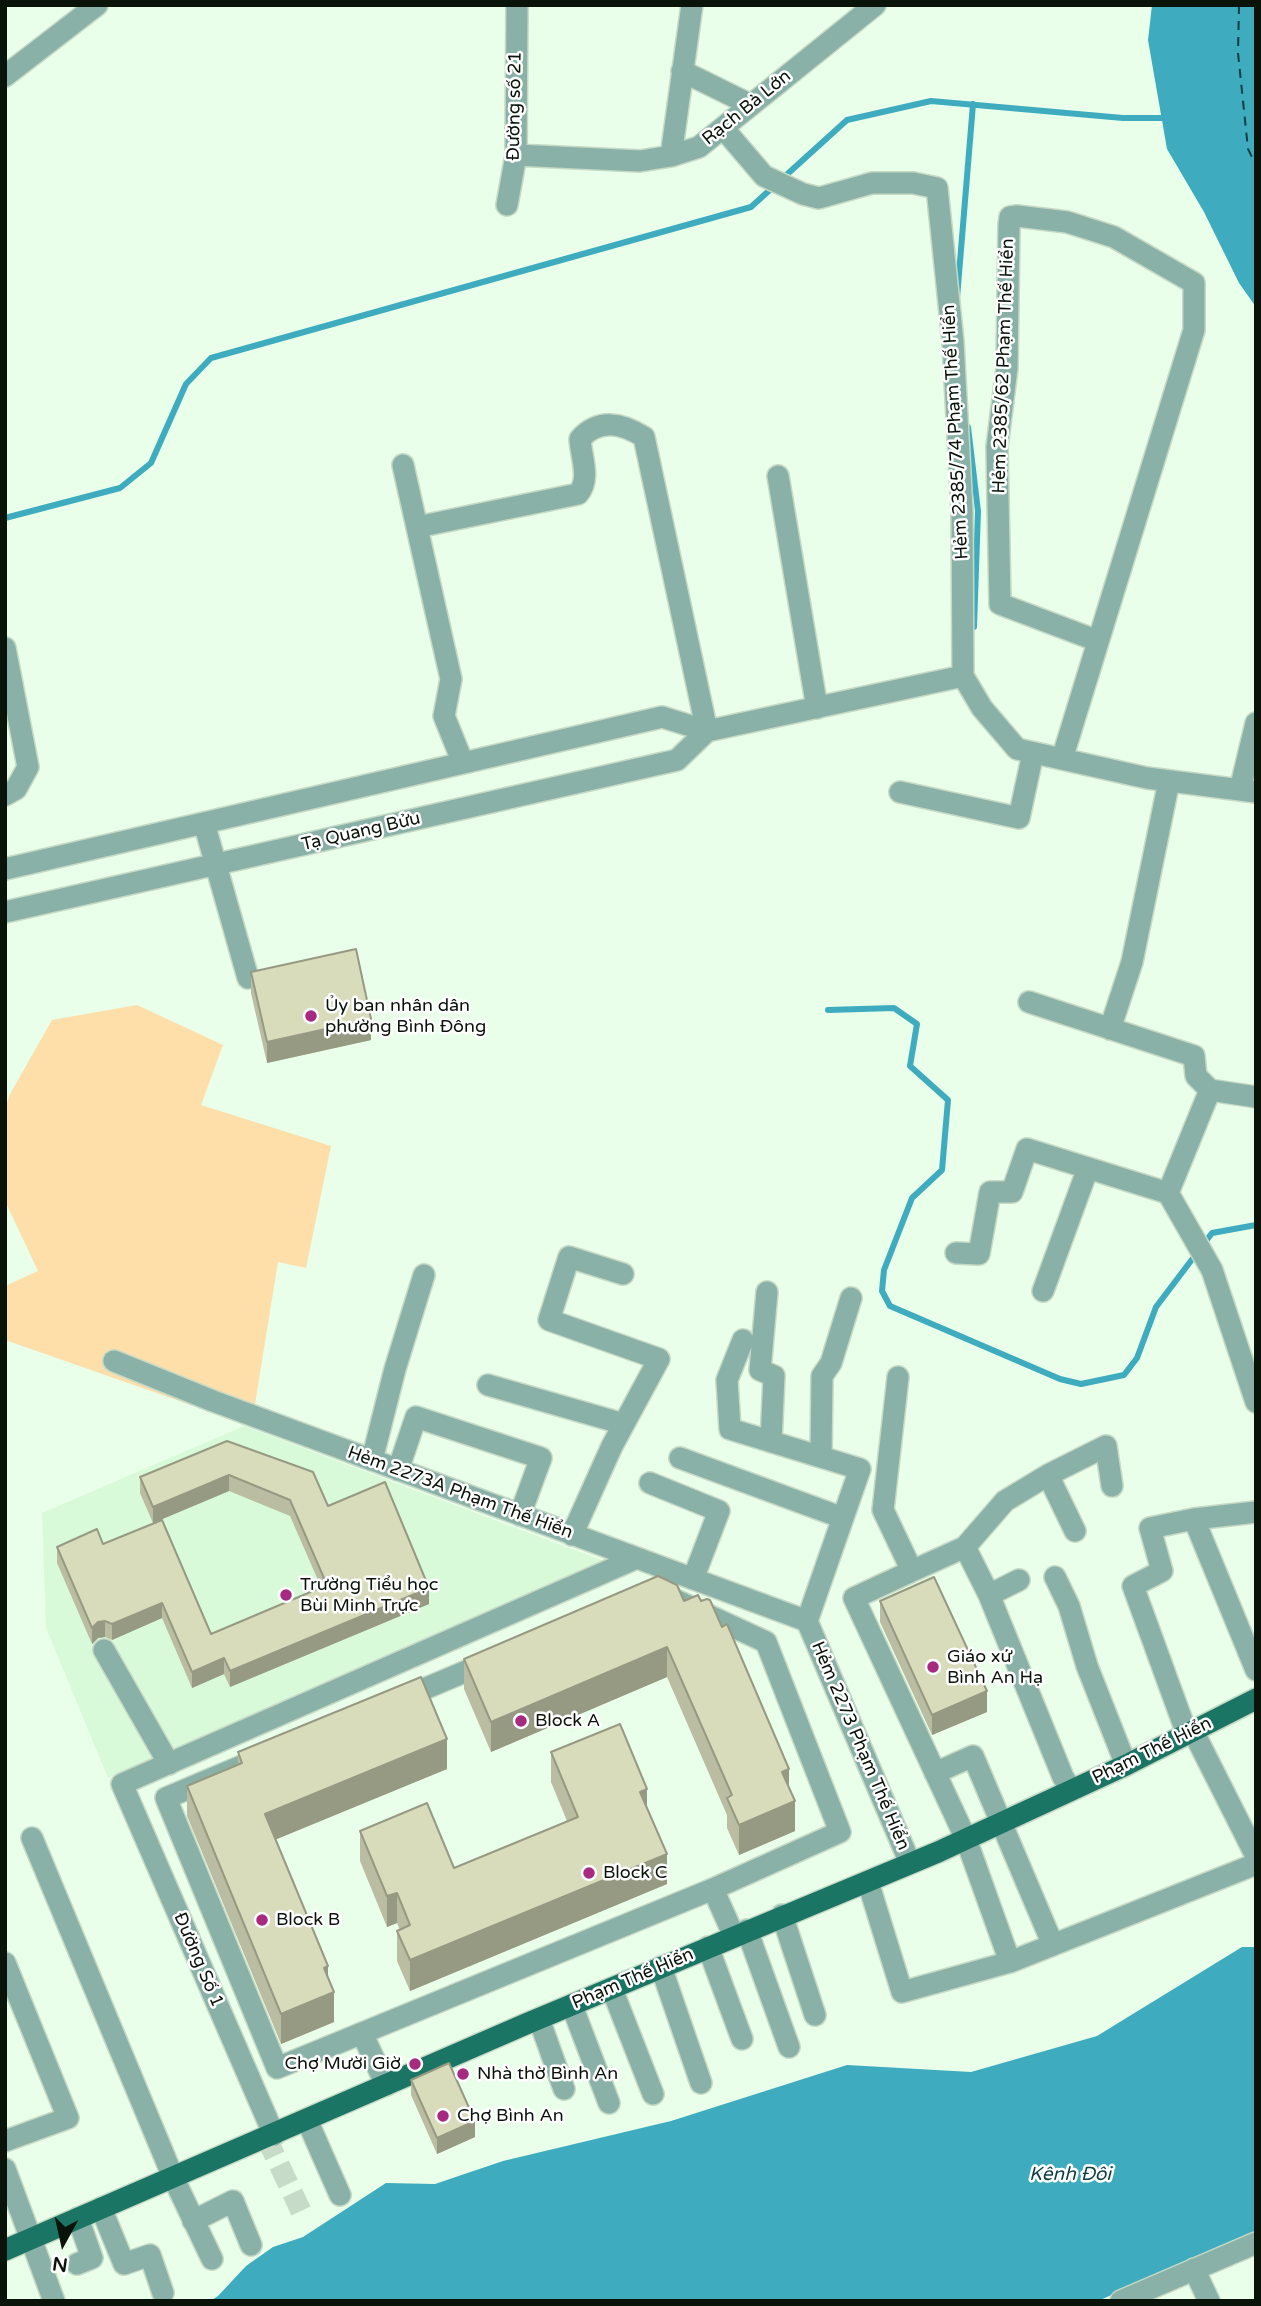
<!DOCTYPE html>
<html>
<head>
<meta charset="utf-8">
<style>
  body { margin:0 }
  #map { position:relative; width:1261px; height:2306px; overflow:hidden; background:#e9ffe9; font-family:"Varela Round",sans-serif }
  canvas { display:block }
  .frame { position:absolute; inset:0; border:7px solid #09130a; pointer-events:none }
  .north { position:absolute; left:28px; top:2208px; width:70px; height:70px; -webkit-text-stroke:5px #fff; paint-order:stroke; rotate:188deg; font-size:19px; font-weight:700; line-height:28px; text-align:center; color:#09130a }
  .north::after { content:''; display:block; margin:auto; width:24px; height:32px; background:#09130a; clip-path:polygon(50% 0,100% 100%,50% 72%,0 100%) }
</style>
</head>
<body>
<div id="map">
<canvas width="1261" height="2306"></canvas>
<div class="frame"></div>
<div class="north">N</div>
</div>
<script>
const context = document.querySelector('canvas').getContext('2d');
context.lineJoin = 'round';
function fill(path, color) {
  context.fillStyle = color;
  context.fill(path, 'evenodd');
}
function trace(path, color, width, dash) {
  context.strokeStyle = color;
  context.lineWidth = width;
  context.lineCap = dash ? 'butt' : 'round';
  context.setLineDash(dash || []);
  context.stroke(path);
}
function drawText(font, color, halo, rows, align = 'center') {
  context.font = font + ' "Varela Round",sans-serif';
  context.lineWidth = 5;
  context.setLineDash([]);
  context.textBaseline = 'middle';
  context.strokeStyle = halo;
  context.fillStyle = color;
  for (const [text, x, y, turn = 0] of rows) {
    context.save();
    context.translate(x, y);
    context.rotate((+turn || 0) * Math.PI / 180);
    context.textAlign = isNaN(turn) ? turn : align;
    if (halo) context.strokeText(text, 0, 0);
    context.fillText(text, 0, 0);
    context.restore();
  }
}
fill(new Path2D(`
  M244 1426 604 1561 108 1778 46 1628 42 1513Z`), '#d9fad9');
fill(new Path2D(`
  M137 1005 223 1045 201 1105 331 1146 306 1268 278 1262 255 1404 231 1419 5 1340V1286L38 1271 5 1201V1110L9 1096 52 1020Z`), '#fedea9');
fill(new Path2D(`
  M1152 5H1256V307L1239 283 1204 212 1167 149 1148 40Z
  M1242 1947H1256V2231L1098 2301H210L218 2296 246 2266 273 2247 303 2237 386 2183 435 2184 503 2161 671 2121 847 2065 971 2072 1097 2036Z`), '#3eacbe');
trace(new Path2D(`
  M957 298 973 104
  M968 427 978 511 974 627
  M5 518 120 488 151 463 186 384 211 358 751 207 847 120 931 101 1123 118H1168
  M828 1010 894 1008 917 1024 910 1066 948 1100 942 1170 912 1198 884 1270 882 1291 890 1306 1060 1379 1081 1384 1124 1375 1137 1358 1156 1307 1212 1233 1256 1225`), '#3eacbe', 6);
trace(new Path2D(`
  M1239 5 1238 53 1248 149 1256 165`), '#0d3e46', 2, [9, 7]);
trace(new Path2D(`
  M266 2137 301 2211`), '#c7dcc8', 21, [21, 10]);
const minor = new Path2D(`
  M682 71 751 105
  M5 76 97 5
  M723 128 764 176 803 194 819 198 872 183H913L937 188 953 342 962 511 963 676 982 708 1017 749 1147 778 1256 792
  M516 155 640 161 671 156 699 147 875 5
  M671 156 692 5
  M507 205 516 155 517 5
  M403 465 451 679 444 716 463 763
  M778 476 817 708
  M417 527 578 494C591 479 581 457 580 439 599 418 622 423 644 437L707 731
  M5 648 28 767 16 789 5 795
  M1062 759 1194 330V283L1114 237 1067 222 1017 216 1010 217 1009 225 1007 368 997 447 1000 604 1098 641
  M1240 790 1256 723
  M900 792 1019 818 1033 753
  M204 823 248 978
  M5 869 662 717 707 731 963 676
  M5 912 677 760 707 731
  M1029 1002 1194 1056 1196 1076 1210 1090
  M1110 1029 1132 962 1169 781
  M1210 1090 1256 1097
  M1168 1193 1212 1270 1256 1402
  M956 1253 979 1254 990 1192H1012L1027 1149 1168 1193 1210 1090
  M1043 1291 1088 1168
  M767 1292 760 1370 774 1376 771 1442
  M743 1340 727 1380 730 1429 860 1469 807 1621 910 1863
  M114 1361 213 1401 807 1621
  M898 1377 883 1510 912 1571 854 1598 966 1839 1010 1962
  M488 1385 624 1424
  M821 1457 822 1376 831 1363 851 1298
  M680 1458 843 1518
  M372 1460 395 1369 424 1275
  M398 1470 416 1417 541 1458 520 1515
  M1048 1475 1075 1531
  M650 1483 719 1511 693 1579
  M1194 1519 1256 1670
  M572 1535 612 1446 659 1359 549 1320 569 1257 623 1274
  M912 1571 965 1547
  M1055 1577 1069 1606 1087 1666 1126 1765
  M656 1591 766 1642 840 1832 713 1889 277 2068 166 1798Z
  M989 1595 1019 1580
  M104 1650 169 1764
  M1193 1731 1256 1856
  M1187 1734 1133 1586 1162 1571 1150 1528 1194 1519 1256 1512
  M935 1773 973 1756 1053 1945
  M1071 1790 1063 1777 989 1595 965 1547 1005 1501 1048 1475 1106 1446 1112 1486
  M32 1838 173 2177 212 2259
  M868 1882 902 1992 1010 1962 1256 1864
  M713 1889 734 1936
  M782 1915 815 2015
  M747 1930 789 2047
  M708 1947 742 2039
  M5 1963 68 2118 5 2141
  M661 1967 701 2083
  M612 1989 653 2094
  M572 2006 609 2103
  M539 2019 564 2089
  M362 2033 386 2085
  M307 2120 340 2195
  M274 2135 122 1784 637 1558
  M5 2169 54 2301
  M101 2208 124 2264 150 2255 163 2293
  M193 2221 233 2201 251 2245
  M77 2264 92 2258 78 2218
  M1194 2269 1209 2301
  M1121 2301 1256 2243`);
const major = new Path2D(`
  M5 2250 526 2024 938 1852 1126 1765 1256 1699`);
trace(minor, '#c5d9c5', 24);
trace(major, '#c5d9c5', 24);
trace(minor, '#89b1a7', 21);
trace(major, '#1b7565', 21);
fill(new Path2D(`
  M251 972 371 1040 267 1063 251 993Z
  M227 1441 328 1506 429 1604 230 1687 224 1674 192 1688 162 1618 112 1640 105 1637 98 1638 92 1644 57 1563V1547L103 1544 211 1634 321 1587 290 1516 229 1491 153 1523 140 1493V1477Z
  M684 1601 789 1789 795 1831 739 1855 727 1828V1815L667 1677 491 1752 464 1689V1659Z
  M880 1601 987 1712 932 1735 880 1622Z
  M238 1752 447 1769 275 1839 328 1979 334 2022 281 2044 187 1816V1786L238 1765Z
  M551 1752 647 1808 667 1884 410 1991 397 1961V1931L400 1930 397 1923 387 1927 360 1861V1831L454 1868 567 1821 551 1782Z
  M411 2080 475 2137 437 2154 411 2095Z`), '#babda1');
fill(new Path2D(`
  M371 1019V1040L267 1063V1042Z
  M229 1475V1491L153 1523V1507Z
  M429 1588V1604L230 1687V1671Z
  M162 1603V1618L112 1640V1624Z
  M105 1621V1637L98 1638 92 1644V1628L98 1622Z
  M667 1647V1677L491 1752V1722Z
  M224 1658V1674L192 1688V1672Z
  M987 1691V1712L932 1735V1715Z
  M447 1739V1769L265 1844V1814Z
  M789 1769V1800L782 1772Z
  M647 1789V1819L640 1792Z
  M795 1801V1831L739 1855V1825Z
  M667 1854V1884L410 1991V1960Z
  M397 1893V1923L387 1927V1896Z
  M328 1966V1995L334 1992V2022L281 2044V2014L324 1968Z
  M475 2121V2137L437 2154V2138Z`), '#979a83');
const building = new Path2D(`
  M356 949 371 1019 267 1042 251 972Z
  M227 1441 313 1472 328 1506 385 1482 429 1588 230 1671 224 1658 192 1672 162 1603 112 1624 105 1621 98 1622 92 1628 57 1547 97 1529 103 1544 162 1520 211 1634 327 1585 290 1500 229 1475 153 1507 140 1477Z
  M658 1576 677 1585 684 1601 698 1595 701 1601 707 1599 710 1600 722 1627 727 1624 789 1769 782 1772 795 1801 739 1825 727 1798 732 1795 667 1647 491 1722 464 1659Z
  M934 1577 987 1691 932 1715 880 1601Z
  M421 1677 447 1739 265 1814 328 1966 324 1968 334 1992 281 2014 187 1786 242 1763 238 1752Z
  M620 1724 647 1789 640 1792 667 1854 410 1960 397 1931 410 1925 397 1893 387 1896 360 1831 427 1803 454 1868 578 1817 551 1752Z
  M449 2063 475 2121 437 2138 411 2080Z`);
fill(building, '#d8dcbb');
trace(building, '#979a83', 2);
for (const [x, y, r, color] of [
  [311,1016,7,"#a62b80"],
  [286,1595,7,"#a62b80"],
  [933,1667,7,"#a62b80"],
  [521,1721,7,"#a62b80"],
  [589,1873,7,"#a62b80"],
  [262,1920,7,"#a62b80"],
  [415,2064,7,"#a62b80"],
  [463,2074,7,"#a62b80"],
  [443,2116,7,"#a62b80"]
]) {
  const dot = new Path2D();
  dot.arc(x, y, r, 0, 2 * Math.PI);
  context.fillStyle = color;
  context.fill(dot);
  trace(dot, '#fff', 2.5);
}
drawText('18px', '#09130a', '#fff', [
  ["Đường số 21",515,106,-89],
  ["Rạch Bà Lớn",747,108,-39],
  ["Hẻm 2385/62 Phạm Thế Hiển",1004,366,-88],
  ["Hẻm 2385/74 Phạm Thế Hiển",956,432,-93],
  ["Tạ Quang Bửu",361,832,-13],
  ["Hẻm 2273A Phạm Thế Hiển",460,1493,20],
  ["Hẻm 2273 Phạm Thế Hiển",860,1746,67],
  ["Phạm Thế Hiển",1152,1751,-26],
  ["Đường Số 1",198,1960,67],
  ["Phạm Thế Hiển",633,1979,-23]
]);
drawText('18px', '#09130a', '#fff', [
  ["Ủy ban nhân dân",325,1006],
  ["phường Bình Đông",325,1027],
  ["Trường Tiểu học",300,1585],
  ["Bùi Minh Trực",300,1606],
  ["Giáo xứ",947,1657],
  ["Bình An Hạ",947,1678],
  ["Block A",535,1721],
  ["Block C",603,1873],
  ["Block B",276,1920],
  ["Chợ Mười Giờ",401,2064,"right"],
  ["Nhà thờ Bình An",477,2074],
  ["Chợ Bình An",457,2116]
], 'left');
drawText('italic 19px', '#0d3e46', '#fff', [
  ["Kênh Đôi",1070,2175]
]);
</script>
</body>
</html>
